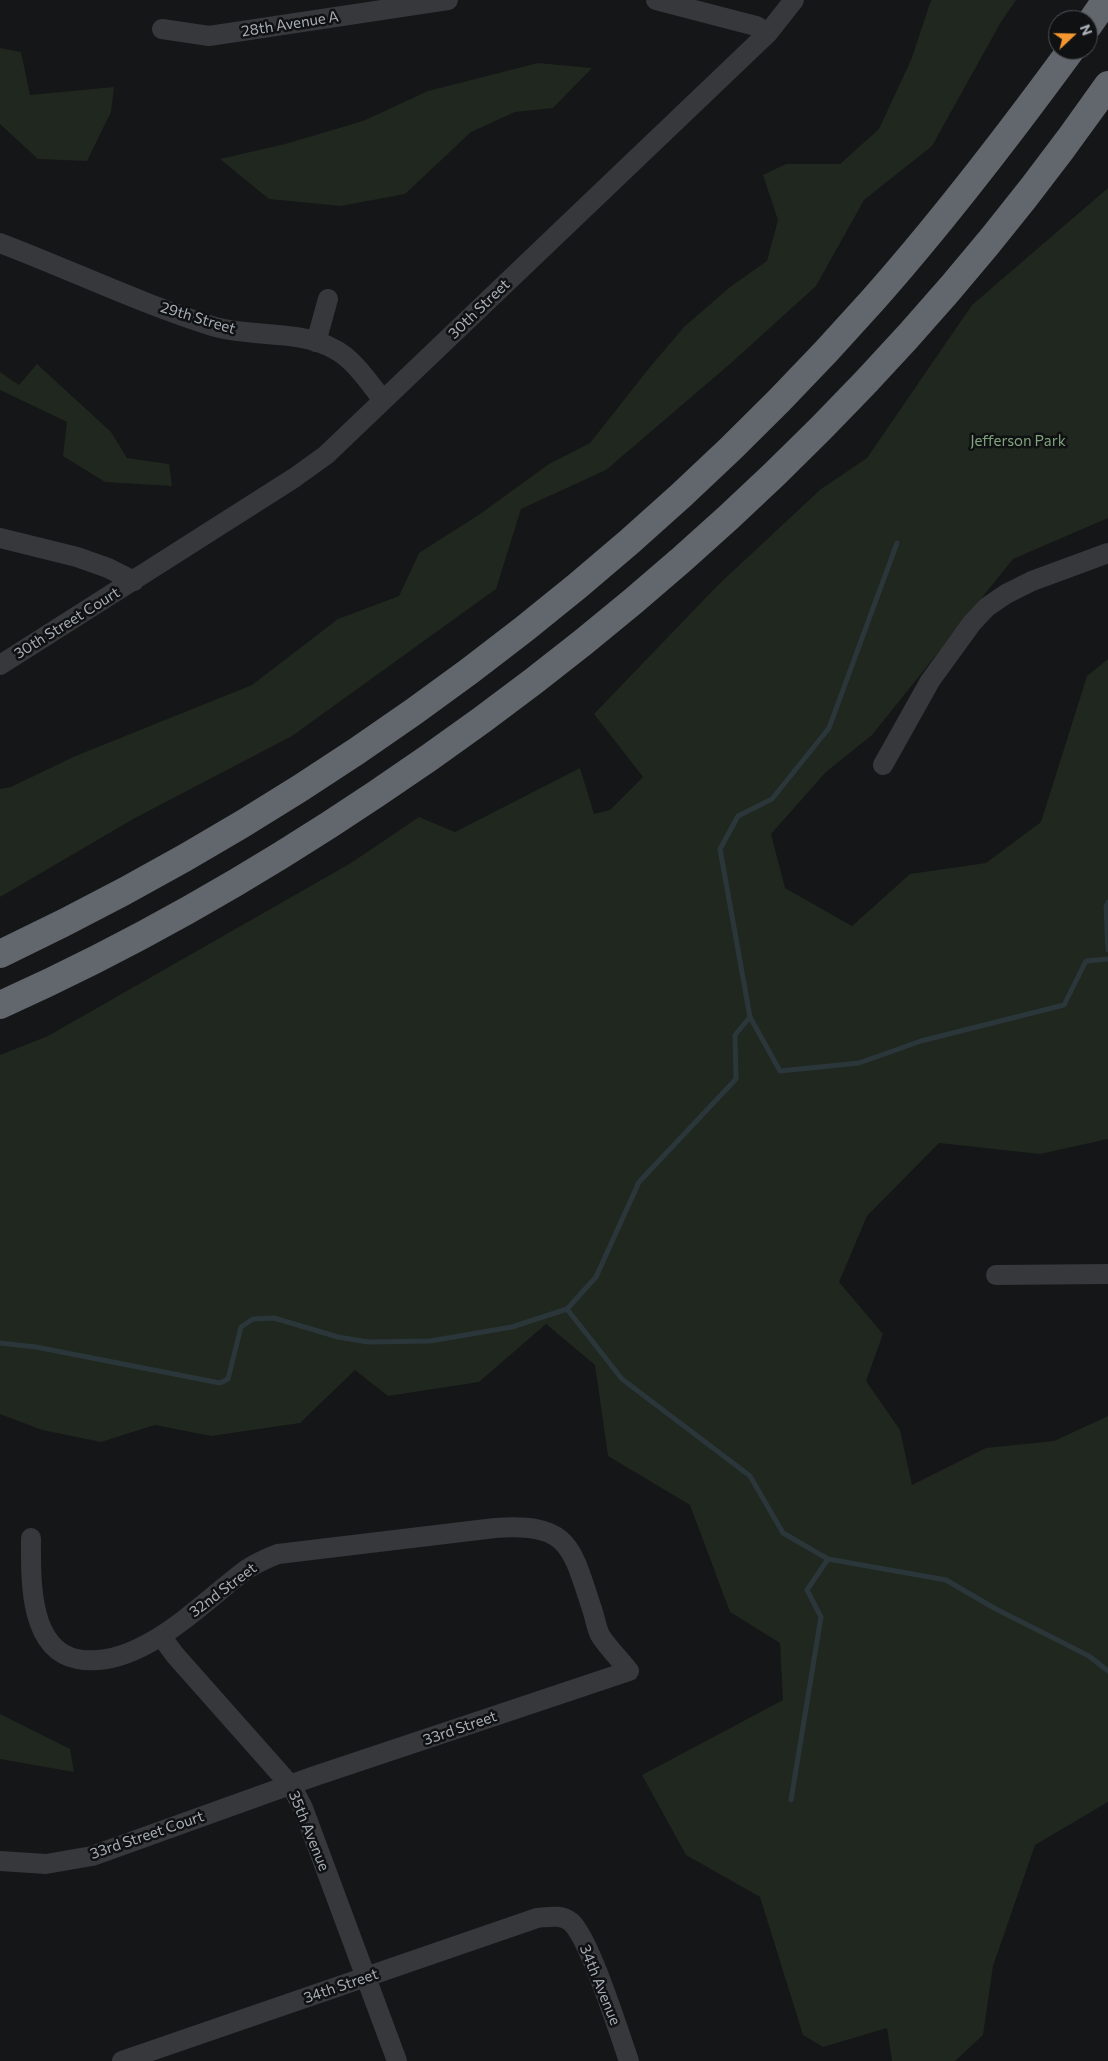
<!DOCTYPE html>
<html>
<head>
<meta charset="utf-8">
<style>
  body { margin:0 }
  #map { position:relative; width:1108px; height:2061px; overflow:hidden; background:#151617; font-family:Commissioner,sans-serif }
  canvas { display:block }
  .north { position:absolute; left:1048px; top:10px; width:50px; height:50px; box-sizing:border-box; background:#101112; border:1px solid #4c5054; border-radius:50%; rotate:69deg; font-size:14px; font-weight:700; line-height:20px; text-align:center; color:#a7aeb8 }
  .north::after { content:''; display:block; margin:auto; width:18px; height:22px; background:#f49730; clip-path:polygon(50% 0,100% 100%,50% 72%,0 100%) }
</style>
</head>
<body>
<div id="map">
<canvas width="1108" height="2061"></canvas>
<div class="north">N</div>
</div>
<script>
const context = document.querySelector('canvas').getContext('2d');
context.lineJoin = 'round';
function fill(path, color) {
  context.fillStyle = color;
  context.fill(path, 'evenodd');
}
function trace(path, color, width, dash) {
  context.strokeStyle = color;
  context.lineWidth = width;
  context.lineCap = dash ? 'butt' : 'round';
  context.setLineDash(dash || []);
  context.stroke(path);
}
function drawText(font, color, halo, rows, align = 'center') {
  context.font = font + ' Commissioner,sans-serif';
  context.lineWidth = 5;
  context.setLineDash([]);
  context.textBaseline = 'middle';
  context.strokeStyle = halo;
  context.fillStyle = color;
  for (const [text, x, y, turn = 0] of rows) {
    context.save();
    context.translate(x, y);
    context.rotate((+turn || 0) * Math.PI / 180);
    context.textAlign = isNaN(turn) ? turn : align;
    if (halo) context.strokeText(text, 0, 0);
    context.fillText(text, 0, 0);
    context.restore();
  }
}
fill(new Path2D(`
  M932 0H1016L1001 22 932 146 864 200 816 286 730 364 606 470 521 509 496 589 292 736 135 818 0 897V789L11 787 73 757 252 685 338 619 399 596 419 553 480 514 549 464 590 443 650 367 684 327 730 287 767 261 778 220 763 175 786 164H840L879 129 911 60 930 3Z
  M0 48 21 52 30 95 114 87 111 112 87 161 38 159 0 124Z
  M538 63 592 68 553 108 515 112 471 132 405 194 341 206 269 199 220 159 285 144 363 121 428 91Z
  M1108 188V518L1013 559 872 735 826 772 771 834 785 888 852 926 910 874 986 863 1041 822 1087 676 1108 659V1139L1040 1154 939 1143 867 1216 839 1282 883 1334 866 1381 900 1430 912 1485 986 1448 1054 1441 1108 1416V1802L1035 1845 993 1966 983 2035 955 2061H892L887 2028 823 2047 803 2035 760 1897 686 1855 642 1775 783 1700 780 1643 730 1612 690 1505 608 1456 595 1365 546 1324 479 1382 388 1396 355 1370 300 1423 211 1436 155 1425 101 1442 42 1430 0 1414V1055L48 1036 351 863 419 817 455 832 580 768 594 814 610 810 643 777 594 714 718 585 821 489 867 458 972 305Z
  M37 364 111 432 127 458 169 464 172 486 105 482 63 456 67 422 0 390V372L19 385Z
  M0 1714 70 1749 74 1772 0 1759Z`), '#1f271f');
trace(new Path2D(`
  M1108 902 1106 907 1108 950
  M750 1017 720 849 738 816 772 799 829 728 897 543
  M567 1309 622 1379 750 1476 783 1533 828 1559 946 1580 994 1608 1089 1656 1108 1671
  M0 1343 36 1347 220 1383 228 1379 241 1327 253 1319 274 1318 338 1337 368 1342 430 1341 512 1327 567 1309 596 1277 639 1182 736 1079 735 1035 750 1017 780 1071 859 1063 921 1041 1064 1005 1086 961 1108 959
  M791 1800 821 1617 807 1590 828 1559`), '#2b363b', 5);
trace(new Path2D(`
  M656 0 756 26 768 33
  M162 29 209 36 448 0
  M0 243C71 270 139 303 212 326 251 338 297 329 334 349 354 359 369 383 383 400
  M316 342 328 299
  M0 538 77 557 108 568 134 581
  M0 665 294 478 326 455 768 33 794 0
  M883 765 930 681 972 623 987 607 1006 594 1032 581 1108 553
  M996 1275 1108 1274
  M161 1636 175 1655 292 1787 303 1808 397 2061
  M0 1861 46 1864 92 1856 312 1777 629 1671C620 1659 607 1647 600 1635 596 1627 595 1617 592 1609 571 1546 570 1523 495 1528L278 1554C267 1558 257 1563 247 1569 201 1603 139 1671 77 1659 28 1649 31 1577 31 1538
  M122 2061 537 1918C549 1917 561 1914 571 1922 590 1939 619 2033 629 2061`), '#36383c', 20);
trace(new Path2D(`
  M1088 26 1106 0
  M0 954C330 798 630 574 872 301 943 221 1008 136 1071 50
  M0 1005C132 946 257 874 376 794 659 605 913 365 1108 85`), '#62676d', 28);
drawText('15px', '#a7aeb8', '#101112', [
  ["28th Avenue A",290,24,-9],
  ["30th Street",479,309,-44],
  ["29th Street",198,318,17],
  ["30th Street Court",67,623,-32],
  ["32nd Street",223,1590,-37],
  ["33rd Street",460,1728,-19],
  ["35th Avenue",309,1831,68],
  ["33rd Street Court",147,1835,-19],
  ["34th Avenue",600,1985,68],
  ["34th Street",341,1986,-19]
]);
drawText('15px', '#81a37e', '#101112', [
  ["Jefferson Park",1018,441]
]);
</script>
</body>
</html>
